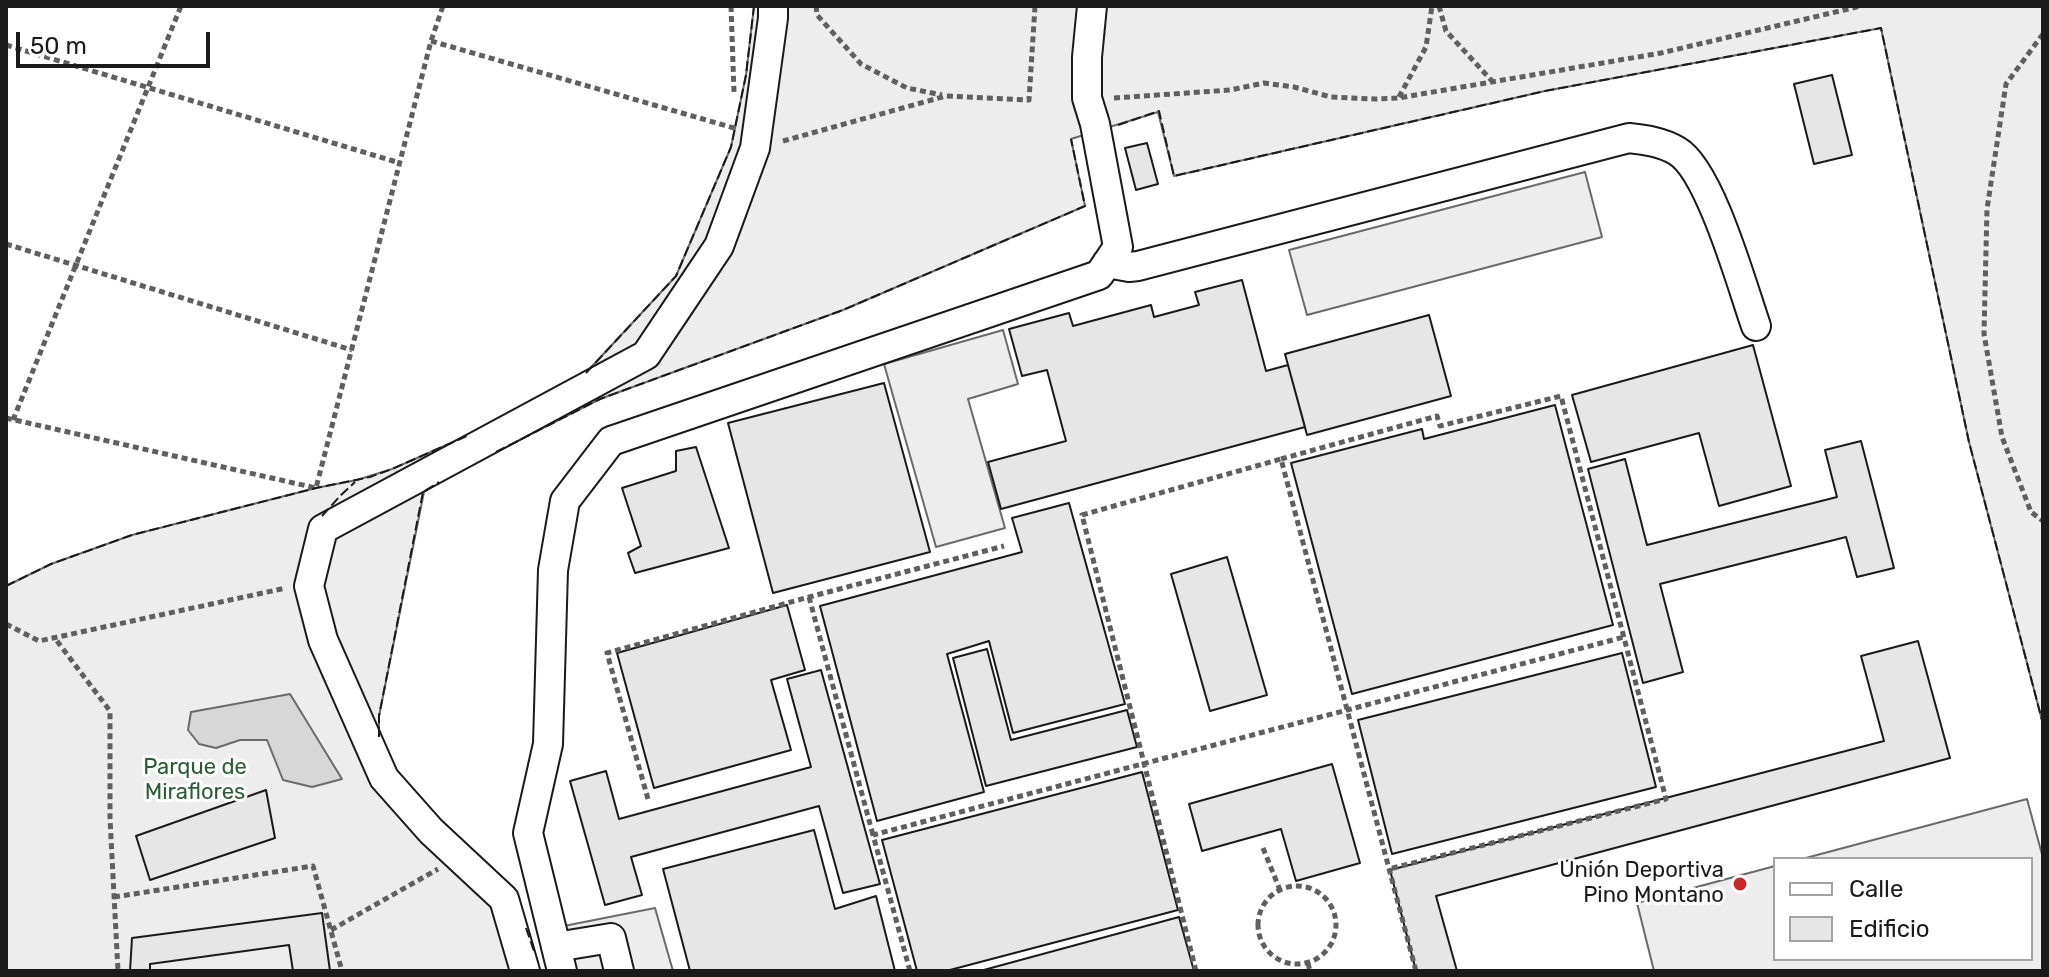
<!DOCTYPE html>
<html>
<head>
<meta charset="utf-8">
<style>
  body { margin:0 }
  #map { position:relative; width:2049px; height:977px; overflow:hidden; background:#fff; font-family:Rubik,sans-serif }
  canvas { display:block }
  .frame { position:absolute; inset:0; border:8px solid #1a1a1a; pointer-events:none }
  .legend { position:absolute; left:1773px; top:857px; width:260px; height:104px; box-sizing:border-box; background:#fff; border:2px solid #a3a3a3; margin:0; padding:10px 14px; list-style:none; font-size:24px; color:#1a1a1a }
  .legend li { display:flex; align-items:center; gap:16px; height:40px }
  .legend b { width:40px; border:2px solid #a3a3a3 }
  .scale { position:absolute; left:16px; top:32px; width:194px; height:36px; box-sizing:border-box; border:4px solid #1a1a1a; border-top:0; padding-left:10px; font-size:24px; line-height:28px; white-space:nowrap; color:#1a1a1a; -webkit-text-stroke:6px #fff; paint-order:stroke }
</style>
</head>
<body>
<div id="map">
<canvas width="2049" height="977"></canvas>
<div class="frame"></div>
<ul class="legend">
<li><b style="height:10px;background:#fff"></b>Calle</li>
<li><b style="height:22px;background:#e6e6e6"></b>Edificio</li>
</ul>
<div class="scale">50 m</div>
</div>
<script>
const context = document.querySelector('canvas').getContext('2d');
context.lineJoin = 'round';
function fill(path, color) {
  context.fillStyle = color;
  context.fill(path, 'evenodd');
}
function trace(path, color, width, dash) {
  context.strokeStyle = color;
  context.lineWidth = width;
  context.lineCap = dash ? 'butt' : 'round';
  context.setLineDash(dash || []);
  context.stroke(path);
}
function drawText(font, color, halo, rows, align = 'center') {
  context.font = font + ' Rubik,sans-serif';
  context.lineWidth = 6;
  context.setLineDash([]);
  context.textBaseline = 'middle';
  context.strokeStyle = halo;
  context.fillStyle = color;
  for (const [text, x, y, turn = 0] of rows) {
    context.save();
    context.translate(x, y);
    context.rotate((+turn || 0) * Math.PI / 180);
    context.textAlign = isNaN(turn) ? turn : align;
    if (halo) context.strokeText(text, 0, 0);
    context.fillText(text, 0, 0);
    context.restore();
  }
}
const built = new Path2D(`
  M754 6H2043V724L1969 442 1881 28 1545 91 1174 176 1158 112 1071 139 1085 206 843 310 600 399 448 476 424 492 379 716V743L398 779 511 899 529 935 539 971H6V586L51 564 132 535 316 488 357 480 392 469 569 391 676 276 731 147 746 75Z
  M1585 172 1602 237 1307 315 1289 250Z
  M1003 330 1018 384 968 399 1005 528 936 547 884 364Z
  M2027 799 2043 858V971H1654L1637 903 1775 866V959H2031V859H1802Z
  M655 908 673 971H576L564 926Z`);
fill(built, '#ededed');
trace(built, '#6a6a6a', 2);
const water = new Path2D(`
  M290 694 342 779 312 787 283 780 267 740H240L216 748 199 744 188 730 191 712Z`);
fill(water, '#d7d7d7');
trace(water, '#6a6a6a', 2);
const building = new Path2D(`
  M1832 75 1852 155 1814 164 1794 84Z
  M1147 143 1158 184 1136 190 1125 148Z
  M1242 280 1266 371 1288 365 1305 427 1001 509 988 462 1066 441 1047 370 1022 376 1009 329 1069 313 1073 326 1151 305 1154 317 1199 305 1195 292Z
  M1429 315 1451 396 1307 435 1285 354Z
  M1753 345 1791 486 1719 506 1699 433 1591 462 1572 395Z
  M884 383 930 552 773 593 728 423Z
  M1555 405 1613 625 1352 694 1291 463 1422 429 1424 439Z
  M1861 441 1894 568 1857 577 1846 537 1660 584 1683 672 1643 683 1588 469 1625 459 1647 545 1837 497 1825 450Z
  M696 447 729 548 635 573 628 553 641 546 622 488 676 471V451Z
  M1069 503 1125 704 1013 733 989 641 947 654 984 792 877 821 820 606 1022 552 1012 518Z
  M1227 557 1267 695 1210 711 1171 574Z
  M787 605 805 670 771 680 791 750 654 788 617 653Z
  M1918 641 1950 758 1436 896 1457 971H1416L1390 870 1884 741 1861 656Z
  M987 649 1011 740 1127 710 1137 747 986 786 953 658Z
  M1622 653 1656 787 1392 854 1358 720Z
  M821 670 880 884 843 893 819 806 631 857 642 895 605 905 570 781 606 771 619 819 811 767 787 679Z
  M1332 764 1360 863 1296 881 1281 829 1202 851 1189 804Z
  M1142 772 1178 910 946 971H917L882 840Z
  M266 790 275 838 150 880 136 836Z
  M814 830 835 909 876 896 895 971H690L663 869Z
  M322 913 330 971H130L132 938Z
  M1179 917 1194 971H980Z
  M289 945 293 971H150V964Z`);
fill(building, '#e6e6e6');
trace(building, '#1a1a1a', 2);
const minor = new Path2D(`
  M1107 263 1129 267 1138 266 1629 138C1646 140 1662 142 1677 151 1710 170 1742 286 1756 326
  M556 947 611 938 619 971
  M525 971 504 899 431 831 384 778 323 640 309 586 323 529 646 355 719 246 755 148 773 18V6
  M562 971 528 833 548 744 553 570 565 501 611 441 1099 275 1118 247 1095 124 1087 98V57L1092 6`);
trace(minor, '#1a1a1a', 32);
trace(new Path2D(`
  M731 6 734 92
  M816 6 817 15 861 64 907 88 942 95
  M1439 6 1446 31 1492 81
  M2043 34 2006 84 1987 209 1984 334 2002 437 2031 512 2043 521
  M431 41 734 128
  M6 45 400 163
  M1399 97 1426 47 1432 6
  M1114 98 1230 90 1264 83 1294 87 1331 97 1375 99 1398 98 1661 53 1861 6
  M783 141 946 96 1029 100 1035 6
  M6 244 352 350
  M6 418 316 488 431 41 443 6
  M13 420 181 6
  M1281 459 1437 416 1440 426 1561 396 1666 799 1389 869
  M809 597 873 835
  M6 624 39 641 286 588
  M57 641 110 711V819L118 971
  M648 799 607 653 809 597 1004 546
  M1263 848 1280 890
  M1258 925a39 39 0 1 1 78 0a39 39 0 1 1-78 0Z
  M114 897 313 866 342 971
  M331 930 438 869
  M1308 963 1310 971
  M910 971 873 835 1624 637
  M1196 971 1082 515 1281 459 1416 971`), '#5f5f5f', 5, [6, 4]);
trace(minor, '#fff', 28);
trace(new Path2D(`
  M1118 125 1159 111 1174 176 1545 91 1881 28 1969 442 2043 724
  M586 373 676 276 731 147 746 75 754 6
  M496 452 600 399 843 310 1085 206 1071 139
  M322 516 341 495 355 482
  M6 586 51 564 132 535 316 488 370 477 392 469 467 436
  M379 737V716L423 492 439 482
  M526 928 535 954`), '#1a1a1a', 2, [10, 4]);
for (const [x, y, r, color] of [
  [1740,884,8,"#c62828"]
]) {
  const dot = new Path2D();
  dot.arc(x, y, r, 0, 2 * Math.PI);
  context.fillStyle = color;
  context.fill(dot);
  trace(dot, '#fff', 3);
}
drawText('22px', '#2b5a34', '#fff', [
  ["Parque de",195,768],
  ["Miraflores",195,793]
]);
drawText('22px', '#1a1a1a', '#fff', [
  ["Unión Deportiva",1724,871],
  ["Pino Montano",1724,896]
], 'right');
</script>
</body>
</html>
